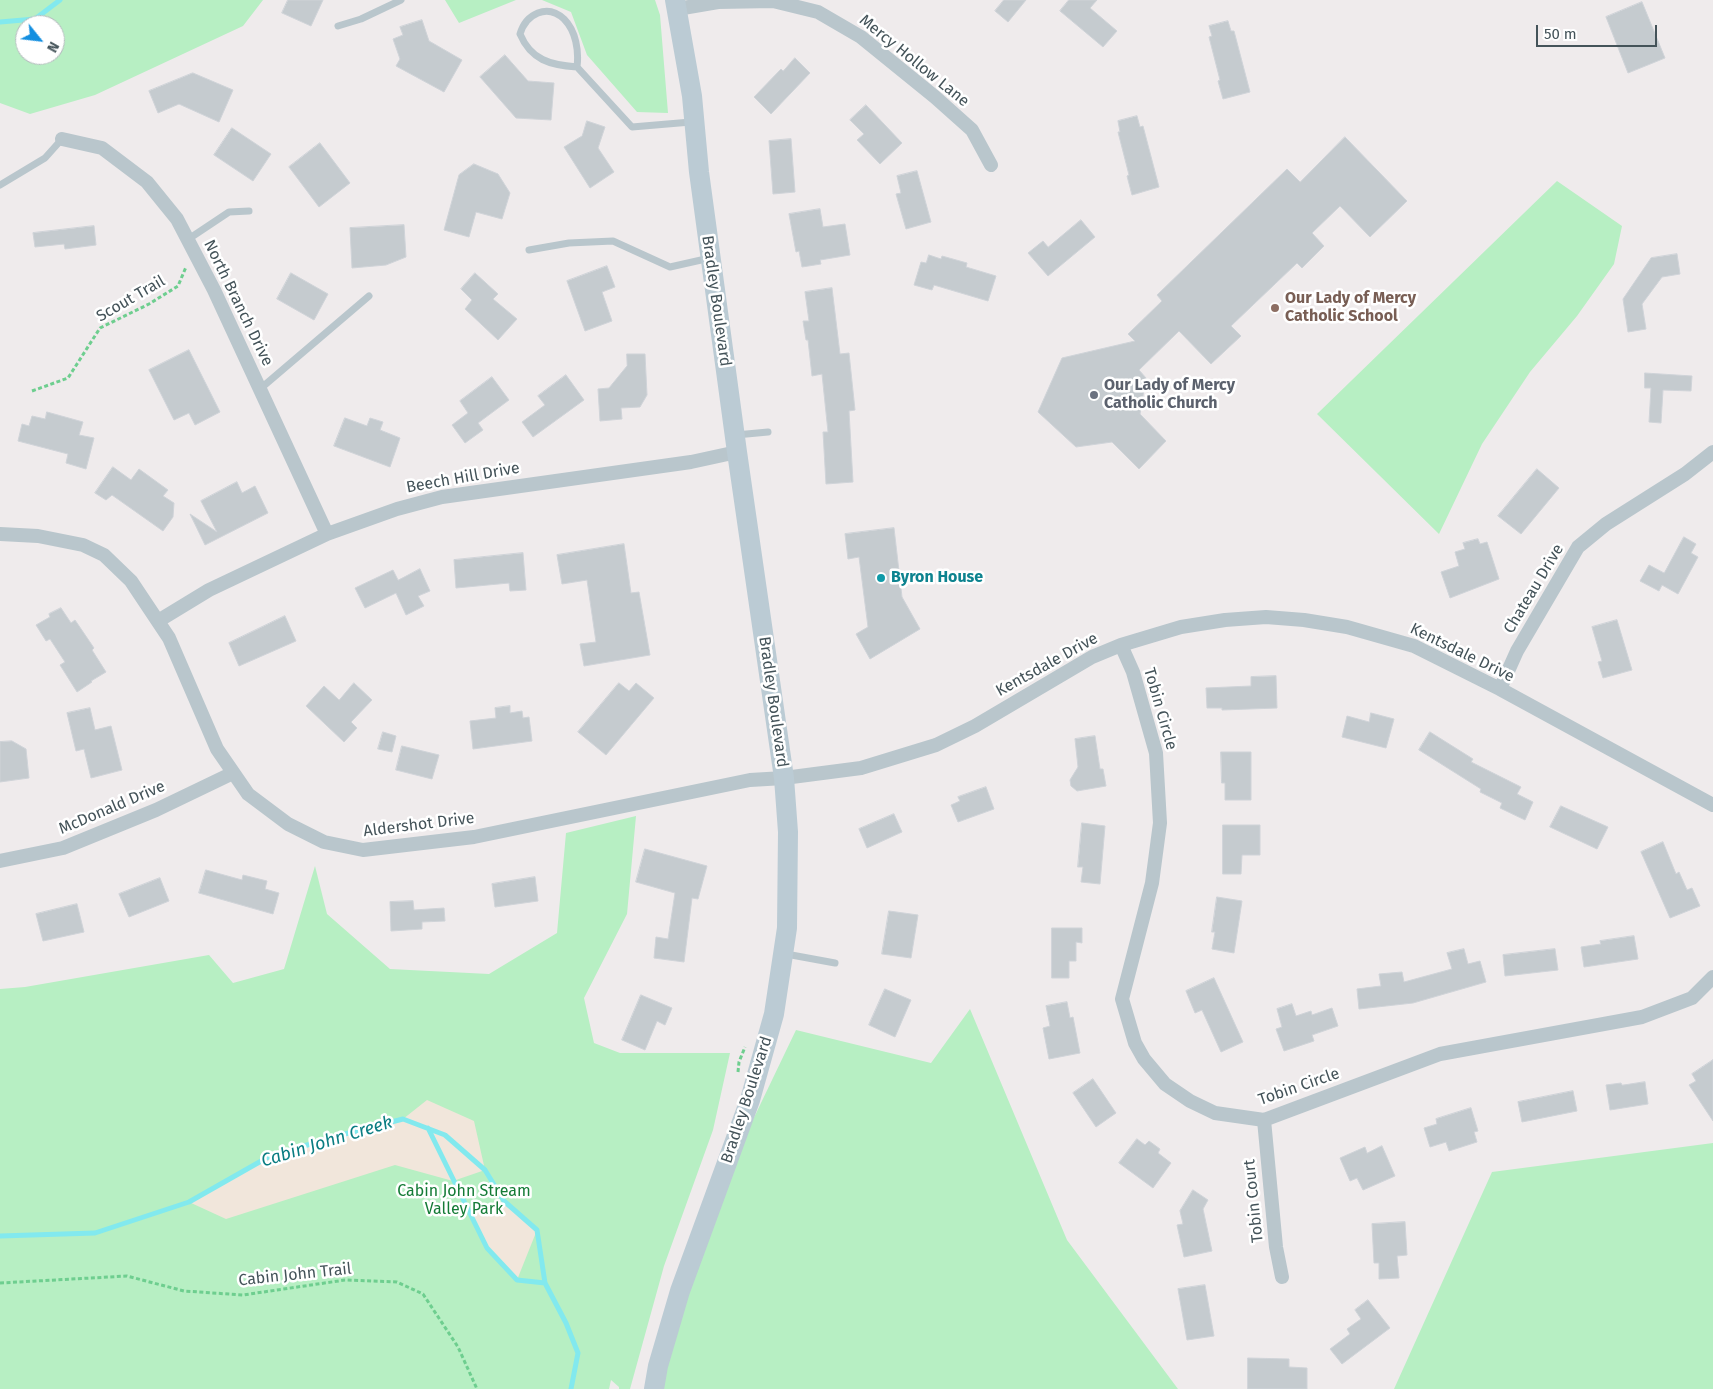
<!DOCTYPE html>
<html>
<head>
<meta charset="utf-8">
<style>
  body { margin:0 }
  #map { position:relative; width:1713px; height:1389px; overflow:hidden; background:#efebec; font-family:"Fira Sans",sans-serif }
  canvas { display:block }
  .north { position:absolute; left:15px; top:15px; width:50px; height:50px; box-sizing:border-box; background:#fff; border:1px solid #b4babd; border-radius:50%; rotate:119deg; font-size:14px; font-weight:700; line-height:20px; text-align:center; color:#445359 }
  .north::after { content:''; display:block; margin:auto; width:18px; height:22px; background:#148fe0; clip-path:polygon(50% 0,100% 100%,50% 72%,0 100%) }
  .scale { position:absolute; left:1536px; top:25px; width:121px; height:22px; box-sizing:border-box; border:2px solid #445359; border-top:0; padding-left:6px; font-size:15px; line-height:18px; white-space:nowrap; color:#445359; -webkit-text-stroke:4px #fff; paint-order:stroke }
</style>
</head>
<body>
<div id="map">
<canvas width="1713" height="1389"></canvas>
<div class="north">N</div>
<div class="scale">50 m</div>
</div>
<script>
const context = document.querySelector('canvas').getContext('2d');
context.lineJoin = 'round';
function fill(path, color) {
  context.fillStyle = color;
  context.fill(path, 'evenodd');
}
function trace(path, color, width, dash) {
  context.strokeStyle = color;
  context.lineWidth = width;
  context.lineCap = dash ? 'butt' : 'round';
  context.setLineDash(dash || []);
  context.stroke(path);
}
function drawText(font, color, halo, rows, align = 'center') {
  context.font = font + ' "Fira Sans",sans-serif';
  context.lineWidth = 5;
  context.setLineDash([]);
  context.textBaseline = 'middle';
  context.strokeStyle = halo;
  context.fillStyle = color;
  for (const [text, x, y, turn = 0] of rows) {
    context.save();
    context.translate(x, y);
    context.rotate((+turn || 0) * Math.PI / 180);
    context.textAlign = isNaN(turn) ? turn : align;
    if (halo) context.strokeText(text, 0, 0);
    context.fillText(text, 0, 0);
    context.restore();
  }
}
fill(new Path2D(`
  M0 0H263L243 26 95 95 30 114 0 103ZM25 25H55V55H25Z
  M445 0H516L459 23Z
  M542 0H655L660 15 668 113 637 112 587 55 571 12Z
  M1557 181 1622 226 1614 264 1577 316 1530 372 1482 444 1439 534 1317 414Z
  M636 816 627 914 584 998 594 1043 620 1053H730L713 1130 664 1266 630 1389H619V1387L611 1380 609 1389H0V989L25 987 209 955 233 983 284 969 315 866 327 914 390 969 489 974 557 933 566 833Z
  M970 1009 1067 1240 1178 1389H654L713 1203 796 1030 931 1063Z
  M1713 1143V1389H1394L1492 1172Z`), '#b7efc3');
fill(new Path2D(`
  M427 1100 474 1121 485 1170 453 1181 395 1165 226 1219 189 1202 270 1156 341 1135 403 1119Z
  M504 1201 537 1230 517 1280 487 1248 468 1212Z`), '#f1e6db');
trace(new Path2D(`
  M0 22 35 19 60 0
  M428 1128 487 1248 517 1280 545 1283
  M0 1236 95 1233 189 1202 270 1156 341 1135 403 1119 445 1135 485 1170 504 1201 537 1230 545 1283 566 1323 578 1353 571 1389`), '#82e9ee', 5);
const building = new Path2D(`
  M288 0H323L311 26 282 13Z
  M1004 0H1026L1008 22 995 11Z
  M1069 0H1097L1090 8 1117 31 1103 47 1060 11Z
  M1642 2 1665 58 1628 73 1606 17Z
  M422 20 429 41 462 60 444 92 396 66 400 59 393 39 403 35 400 27Z
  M1228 21 1231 31H1234L1250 92 1223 99 1218 81 1220 80 1209 37 1212 36 1209 26Z
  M505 55 528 81 554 83 551 120 516 118 480 77Z
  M795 58 810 73 771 114 754 97 781 69 783 71Z
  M193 73 233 90 219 122 179 104 158 113 149 91Z
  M866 105 902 143 880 164 857 140 864 134 850 120Z
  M1137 116 1140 127 1143 126 1159 187 1132 195 1127 176 1129 175 1118 132H1120L1118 121Z
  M587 121 605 127 598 148 614 172 590 188 564 147 582 136Z
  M232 128 271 154 253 181 214 155Z
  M1345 137 1407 201 1370 237 1340 206 1312 233 1324 246 1302 268 1297 263 1231 326 1241 336 1211 364 1179 331 1139 370 1146 378 1140 414 1166 441 1139 469 1112 442 1076 447 1038 412 1062 358 1135 341 1128 334 1162 301 1157 295 1287 169 1300 182Z
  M791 139 795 192 773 194 769 141Z
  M320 143 350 183 319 207 289 167Z
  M474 164 498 174 510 193 502 219 476 212 469 237 444 230 459 175Z
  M917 171 931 222 906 229 896 194 901 193 897 176Z
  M820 209 823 227 845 224 850 255 820 260 821 264 802 267 799 251 796 252 789 214Z
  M1081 220 1095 237 1048 276 1028 253 1043 241 1048 247Z
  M404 225 406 257 386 265 352 268 350 228Z
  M94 226 96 245 65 249 64 244 35 247 33 233Z
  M1677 254 1680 274 1662 277 1642 304 1646 329 1628 332 1623 299 1651 258Z
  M929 255 941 259 942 256 967 263 966 267 996 276 988 301 934 285 932 290 914 285 921 262 926 263Z
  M607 266 615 287 602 292 612 321 585 331 567 281Z
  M291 273 328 294 314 320 277 299Z
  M475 273 498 294 493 299 517 319 498 340 465 309 472 300 461 289Z
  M832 288 840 354 849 353 855 410 849 411 853 482 826 484 823 432H828L822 374 812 376 808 340H806L803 321H809L805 292Z
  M189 350 220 412 195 425 189 413 174 420 149 370Z
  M627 354H645L647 395 640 407 621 408 622 419 600 421 598 389 609 388 627 366Z
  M1645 373 1692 376 1691 391 1663 390 1661 423 1649 422 1651 388H1645Z
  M566 375 584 400 533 437 522 422 545 405 538 396Z
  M492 377 509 400 478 423 483 430 465 443 452 425 468 413 460 401Z
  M47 412 83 422 79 435 94 438 86 469 66 463 68 454 18 441 22 424 29 426 32 416 45 419Z
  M345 418 367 426 370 418 383 422 380 430 400 438 390 467 334 446Z
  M113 467 131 480 139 469 168 490 163 496 174 503 173 517 163 531 112 495 106 500 95 493Z
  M1537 469 1559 488 1521 534 1498 516Z
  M237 482 242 493 255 486 268 513 205 545 190 514 217 532 201 501Z
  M894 528 902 597 920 629 870 659 856 634 868 627 859 557 848 559 845 534Z
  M1684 537 1696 544 1691 553 1698 557 1678 594 1662 585 1659 591 1640 581 1649 565 1664 573Z
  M1478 539 1480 544 1487 542 1499 579 1450 598 1441 572 1459 566 1455 552 1465 549 1463 543Z
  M624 544 631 593 639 592 650 655 584 666 580 644 596 642 587 580 562 584 557 555Z
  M523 553 526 590 510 591 509 583 456 588 454 560Z
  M420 569 430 591 418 596 424 606 406 615 396 593 365 608 355 588 393 570 398 580Z
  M61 608 71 623 75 620 94 648 92 650 106 672 91 681 92 682 77 692 60 665 65 662 50 639 46 641 36 625 50 617 49 614Z
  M285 616 296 641 239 666 229 643Z
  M1617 620 1632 670 1603 678 1598 662 1602 661 1592 627Z
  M1276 676 1277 708 1222 710V708H1207L1206 688 1251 686V677Z
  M354 683 372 700 351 722 357 728 344 742 306 706 324 686 339 700Z
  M619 683 629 691 636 683 654 698 606 755 578 732Z
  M510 706V713L522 711 523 718 529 717 532 741 473 749 470 721 496 718 495 708Z
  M90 708 95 730 111 726 122 770 91 778 84 749 76 751 67 713Z
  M1371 713 1394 719 1386 748 1342 737 1347 716 1369 722Z
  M383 732 396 736 392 752 378 749Z
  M1430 732 1473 759 1471 762 1521 787 1517 794 1533 802 1525 820 1500 808 1502 803 1480 792 1481 789 1419 750Z
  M1095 736 1100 769H1103L1106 786 1077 791 1071 786 1070 780 1078 767 1075 739Z
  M12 741 26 749 29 778 0 782V742Z
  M402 746 439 755 432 779 396 770Z
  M1221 752H1251V800H1225V783H1222Z
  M986 787 994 809 958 822 951 805 960 801 958 797Z
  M1561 806 1608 827 1597 849 1550 827Z
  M894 814 902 832 867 848 859 829Z
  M1082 823 1105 826 1100 884 1081 882 1083 867H1078Z
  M1223 825H1260V855H1242L1241 874H1223Z
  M1663 842 1676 874 1679 872 1687 890 1692 888 1700 906 1670 918 1641 852Z
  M645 849 707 866 698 899 692 898 684 962 654 958 656 937 668 939 675 893 636 882Z
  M206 870 242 880 243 875 267 881 265 889 279 893 273 914 199 893Z
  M535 877 538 901 495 907 492 884Z
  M160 878 169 901 129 917 119 894Z
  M1217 897 1242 901 1234 953 1212 949 1215 932H1212Z
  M413 901 414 910 444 908 445 921 422 922V929L391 931 390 902Z
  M77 904 84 932 43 941 36 914Z
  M889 911 918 915 911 958 882 954Z
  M1052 928H1082V943L1076 942V961H1069V978H1052Z
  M1634 936 1638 959 1584 967 1581 947 1601 944 1600 941Z
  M1464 949 1468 964 1480 961 1486 982 1413 1003 1359 1009 1357 989 1381 986 1379 974 1402 972 1404 982 1452 969 1447 953Z
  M1555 949 1558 970 1505 976 1503 955Z
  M1214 978 1243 1042 1221 1052 1202 1010 1195 1013 1186 991Z
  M885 989 911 1000 895 1037 869 1025Z
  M641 995 672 1008 665 1025 657 1021 645 1050 622 1040Z
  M1067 1002 1070 1018 1073 1017 1080 1053 1049 1059 1043 1028 1050 1026 1046 1006Z
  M1292 1004 1296 1016 1311 1011 1312 1015 1332 1008 1338 1026 1312 1035 1314 1041 1284 1051 1276 1029 1282 1027 1277 1009Z
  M1713 1060V1121L1689 1085 1696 1081 1692 1074Z
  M1093 1079 1116 1113 1096 1127 1073 1093Z
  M1645 1082 1648 1104 1610 1110 1606 1085 1621 1083 1622 1085Z
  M1573 1091 1577 1111 1522 1122 1518 1102Z
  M1471 1108 1478 1131 1474 1132 1477 1142 1449 1151 1446 1142 1430 1147 1424 1128 1437 1124 1436 1119Z
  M1137 1139 1145 1145 1149 1141 1160 1149 1158 1153 1171 1163 1153 1188 1119 1163Z
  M1382 1146 1395 1176 1363 1190 1357 1178 1350 1181 1340 1158 1365 1147 1367 1153Z
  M1193 1190 1208 1200 1203 1209 1212 1251 1184 1257 1177 1225 1183 1224 1180 1211Z
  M1405 1222 1407 1255 1397 1256 1399 1278 1379 1279V1263H1374L1372 1224Z
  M1205 1285 1214 1336 1187 1340 1178 1289Z
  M1368 1300 1390 1328 1342 1364 1330 1349 1350 1334 1347 1329 1361 1319 1355 1310Z
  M1248 1358 1289 1359V1367L1307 1368V1389H1248Z`);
fill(building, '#c5cbcf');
trace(building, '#cfd3d8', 1);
trace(new Path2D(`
  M32 391 68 378 100 328 149 304 178 286 186 267
  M738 1072 739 1062 745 1047
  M0 1283 127 1276 184 1291 243 1295 345 1280 397 1282 423 1294 458 1347 477 1389`), '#6ece8f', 3, [4, 2.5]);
trace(new Path2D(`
  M338 26 361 19 401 0
  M577 67C579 51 576 31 564 19 547 3 526 14 520 34 531 60 550 65 577 67L632 127 691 122
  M0 185 45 158 62 139
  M187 240 229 212 249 211
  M529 250 569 243 613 241 670 267 710 258
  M260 389 369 296
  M736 435 768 432
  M786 954 835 963`), '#b9c6cc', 7);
trace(new Path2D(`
  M677 9 718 2 773 1 818 12 861 37 935 97 972 130 991 165
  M62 139 102 148 147 182 177 219 214 290 327 534
  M0 534 38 536 83 545 104 555 131 581 169 638 217 749 248 794 288 824 324 842 363 850 474 837 750 780 784 778 861 768 936 745 975 726 1092 657 1121 645 1181 627 1225 620 1266 617 1304 620 1347 627 1414 646 1500 689 1713 805
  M158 621 209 590 327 534 397 509 442 497 691 462 737 452
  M1121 645 1133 672 1156 753 1160 823 1152 883 1122 999 1135 1043 1144 1059 1165 1084 1190 1101 1215 1113 1264 1120 1440 1054 1642 1017 1692 998 1713 977
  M1500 689 1517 651 1578 547 1606 524 1685 474 1713 452
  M0 861 63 848 156 810 233 773
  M1264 1120 1276 1247 1282 1277`), '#b9c6cc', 14);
trace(new Path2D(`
  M654 1389 658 1366 680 1291 750 1100 774 1014 787 928 788 832 784 778 737 452 699 172 692 96 675 0`), '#bbcbd4', 20);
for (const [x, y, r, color] of [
  [1275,308,5,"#8d6e63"],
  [1094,395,5,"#6b7280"],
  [881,578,5,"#0f9aa8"]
]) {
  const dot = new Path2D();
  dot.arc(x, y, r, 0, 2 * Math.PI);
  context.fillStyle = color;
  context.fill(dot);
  trace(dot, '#fff', 2);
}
drawText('16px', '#445359', '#fff', [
  ["Mercy Hollow Lane",914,61,39],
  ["Scout Trail",131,299,-30],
  ["Bradley Boulevard",716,301,82],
  ["North Branch Drive",238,303,64],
  ["Beech Hill Drive",463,478,-10],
  ["Chateau Drive",1534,589,-59],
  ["Kentsdale Drive",1462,653,26],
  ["Kentsdale Drive",1047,665,-29],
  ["Bradley Boulevard",773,702,82],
  ["Tobin Circle",1160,709,74],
  ["McDonald Drive",112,808,-23],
  ["Aldershot Drive",419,825,-7],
  ["Tobin Circle",1299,1087,-19],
  ["Bradley Boulevard",747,1100,-72],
  ["Tobin Court",1254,1201,-96],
  ["Cabin John Trail",295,1275,-6]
]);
drawText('bold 16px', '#785e54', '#fff', [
  ["Our Lady of Mercy",1285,299],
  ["Catholic School",1285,317]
], 'left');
drawText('bold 16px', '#5b616d', '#fff', [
  ["Our Lady of Mercy",1104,386],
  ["Catholic Church",1104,404]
], 'left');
drawText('bold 16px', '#0d838f', '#fff', [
  ["Byron House",891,578]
], 'left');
drawText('16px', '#147b36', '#fff', [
  ["Cabin John Stream",464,1192],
  ["Valley Park",464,1210]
]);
drawText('italic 18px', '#0a7d82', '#fff', [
  ["Cabin John Creek",327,1142,-17]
]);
</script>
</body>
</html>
